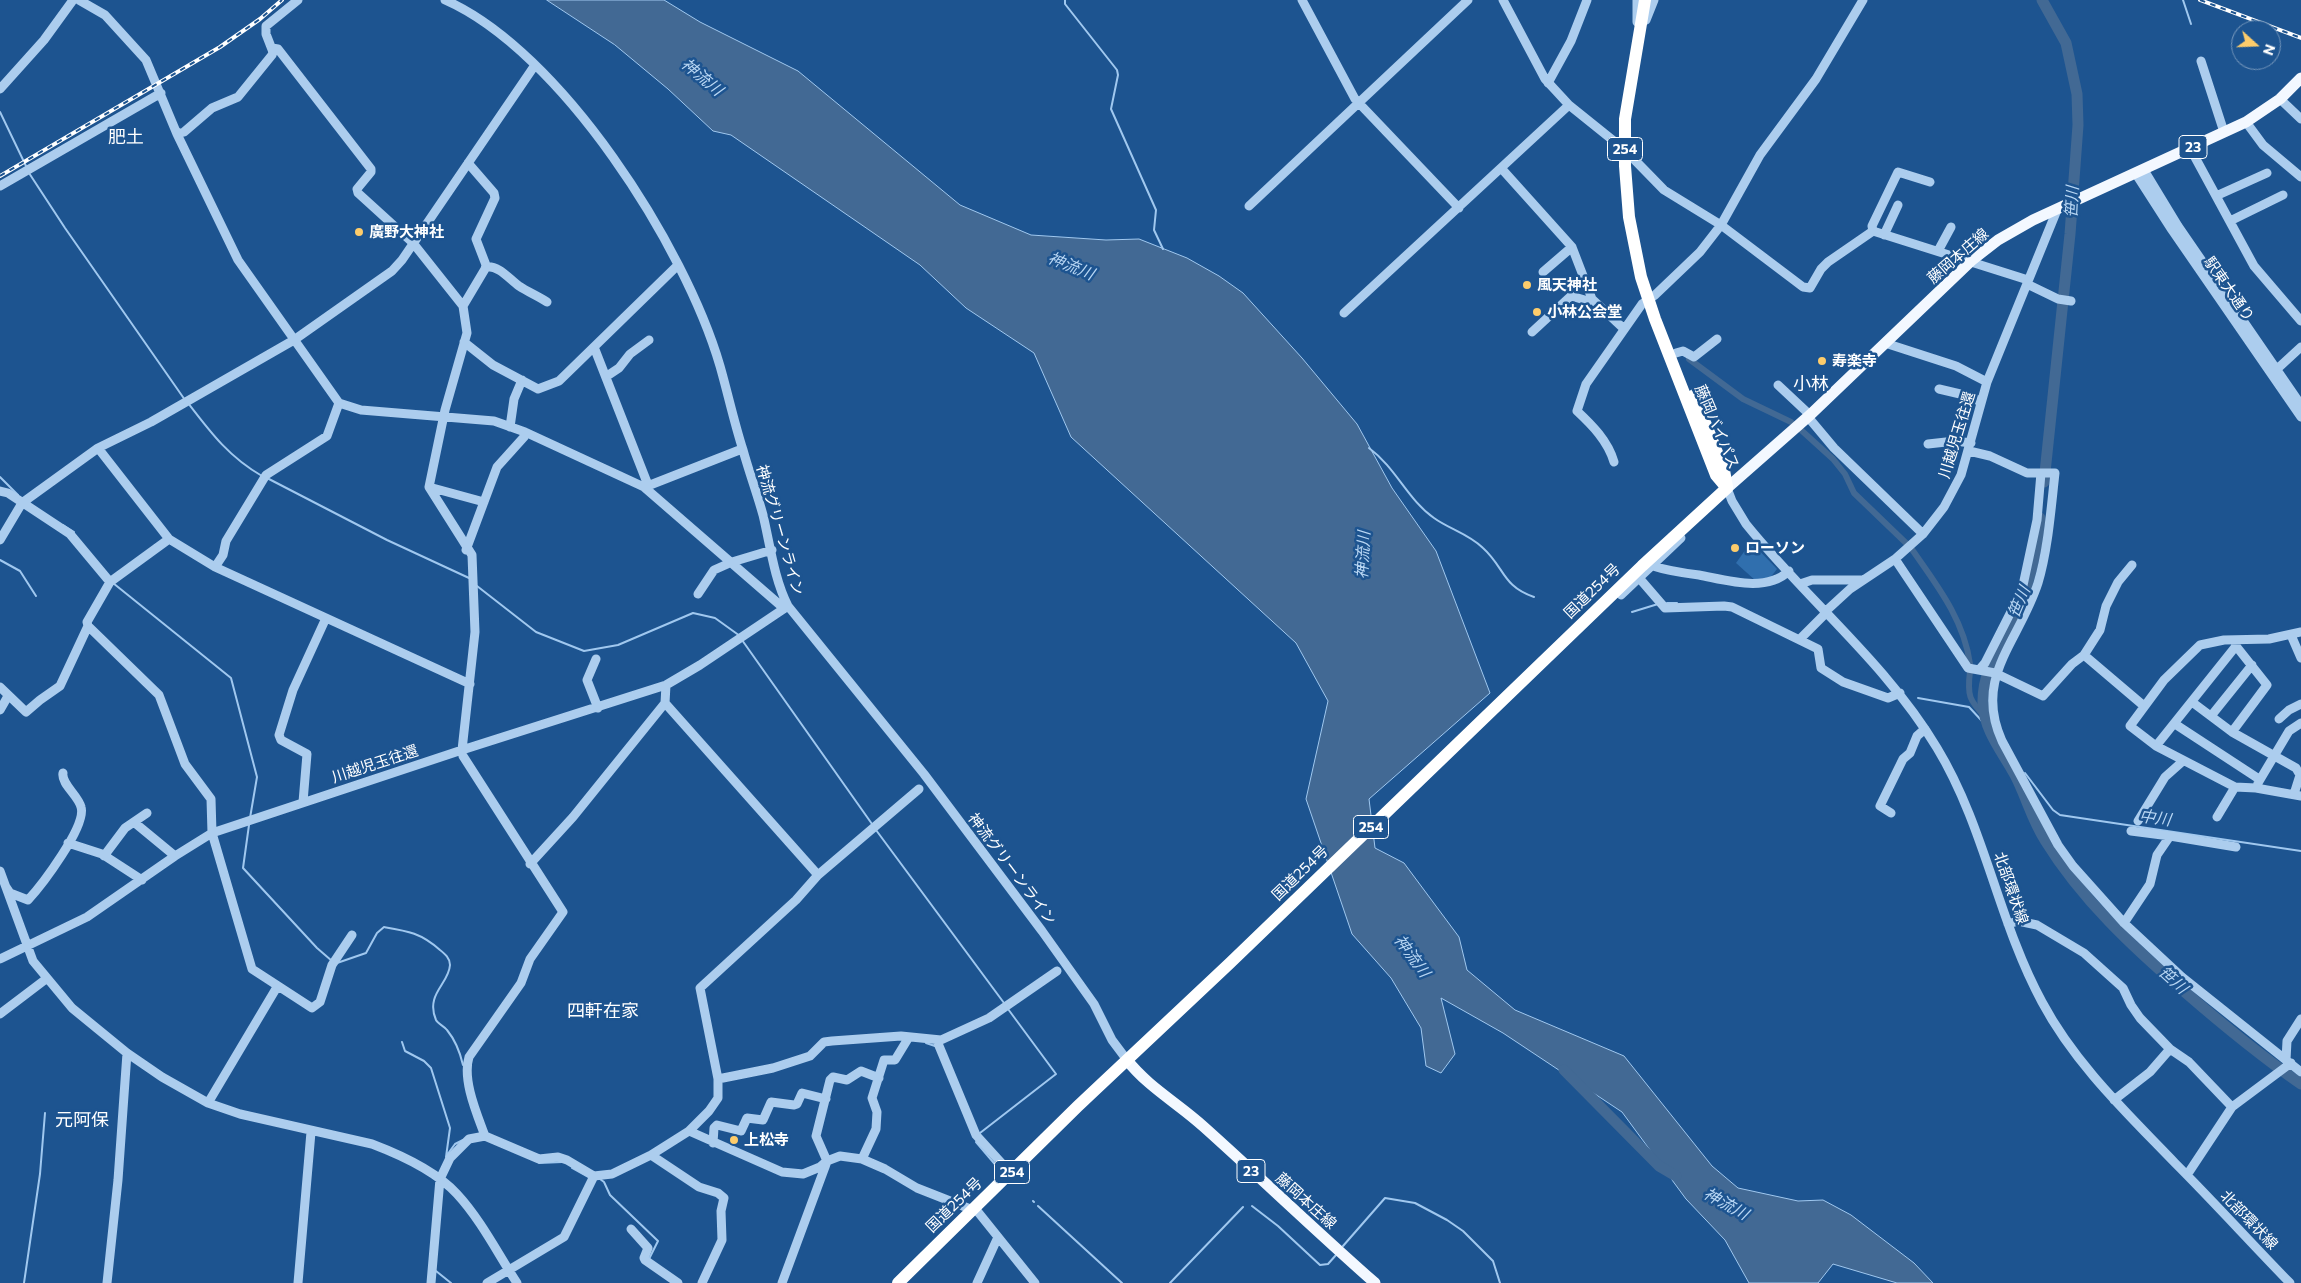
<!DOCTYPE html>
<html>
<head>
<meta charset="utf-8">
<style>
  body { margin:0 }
  #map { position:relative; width:2301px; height:1283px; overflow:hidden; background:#1d5490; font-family:Commissioner,sans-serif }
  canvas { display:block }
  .north { position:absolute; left:2231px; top:20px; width:50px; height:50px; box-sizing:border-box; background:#1d5490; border:1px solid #7798bc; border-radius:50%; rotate:110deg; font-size:14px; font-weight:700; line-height:20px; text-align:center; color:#fff }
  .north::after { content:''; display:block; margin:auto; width:18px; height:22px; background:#fdcc6b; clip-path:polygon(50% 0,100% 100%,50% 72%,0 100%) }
</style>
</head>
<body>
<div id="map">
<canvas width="2301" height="1283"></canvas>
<div class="north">N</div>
</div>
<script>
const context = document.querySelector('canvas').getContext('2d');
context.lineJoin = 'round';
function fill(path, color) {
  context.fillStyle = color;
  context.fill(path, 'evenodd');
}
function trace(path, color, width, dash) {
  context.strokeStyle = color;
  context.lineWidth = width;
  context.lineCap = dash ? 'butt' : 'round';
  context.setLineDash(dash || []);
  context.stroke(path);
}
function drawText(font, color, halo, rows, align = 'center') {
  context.font = font + ' Commissioner,"Noto Sans JP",sans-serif';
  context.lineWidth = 5;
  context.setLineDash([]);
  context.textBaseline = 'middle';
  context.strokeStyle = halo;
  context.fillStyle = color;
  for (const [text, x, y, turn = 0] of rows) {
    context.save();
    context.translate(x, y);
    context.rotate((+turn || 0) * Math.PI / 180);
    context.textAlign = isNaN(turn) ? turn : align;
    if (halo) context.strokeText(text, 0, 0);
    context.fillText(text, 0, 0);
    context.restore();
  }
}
fill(new Path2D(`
  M1751 542 1777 569 1770 578 1756 581 1736 563Z`), '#306fae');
const water = new Path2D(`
  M547 0H664L700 22 798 71 960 205 1031 235 1106 240 1139 239 1187 258 1219 276 1243 293 1302 358 1357 424 1392 488 1436 551 1490 693 1369 799 1375 848 1404 863 1459 937 1467 970 1515 1010 1624 1056 1712 1166 1738 1188 1798 1201 1823 1200 1851 1215 1914 1263 1933 1283H1897L1833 1264 1818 1283H1749L1725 1240 1686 1199 1622 1112 1503 1033 1441 998 1455 1054 1441 1073 1426 1066 1421 1028 1391 978 1352 934 1306 799 1328 701 1296 643 1071 437 1034 353 966 308 920 265 731 135 713 131 668 89 615 45Z`);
fill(water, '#426994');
trace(water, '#a0c8ef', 1);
trace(new Path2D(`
  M1065 0V4L1117 70 1118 75 1111 109 1156 210 1154 230 1163 249
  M2183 0 2191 24
  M0 112 26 166
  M29 173 65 228 185 400
  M188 403C211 433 229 457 262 476
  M1369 448C1396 468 1408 500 1434 518 1449 529 1469 534 1483 548 1505 568 1502 586 1534 597
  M0 477 18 495
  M267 478 387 540 469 578
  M63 525 74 532
  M0 560 20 571 36 596
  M113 583 231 678 257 777 250 818
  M477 586 536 632 584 651 618 645 693 613 715 618 740 636
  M1667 603H1677
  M1632 612 1658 604
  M742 640 872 824
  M1918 698 1969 707 1982 721 1986 722
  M2025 773 2053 810 2060 815 2301 851
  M249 825 243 868 317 948 332 961
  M876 830 1004 1003
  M337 963 366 953 377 933 384 927C408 931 421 933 440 950 445 954 450 958 450 965 449 984 425 994 436 1020 438 1024 444 1026 447 1030 456 1041 460 1052 463 1065
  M402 1042 405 1051 424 1061 431 1068 450 1128 446 1157
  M926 1043 935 1046
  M980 1133 1056 1074 1008 1009
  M976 1142 999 1169
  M447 1155 455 1144 463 1140
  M539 1163 562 1162
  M572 1168 590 1178
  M600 1179 604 1182 610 1195 658 1241 649 1259
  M1033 1201 1034 1202
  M1038 1206 1122 1283
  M1252 1206 1278 1226 1320 1265 1328 1264 1336 1255
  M1343 1246 1385 1198 1415 1203 1447 1220 1463 1231 1493 1261 1500 1283
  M436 1271 451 1283
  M24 1283 40 1174 45 1113
  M1170 1283 1243 1207`), '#a0c8ef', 2);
trace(new Path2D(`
  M1689 359 1743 399 1791 422
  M1801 430 1833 459 1845 474 1854 493 1907 544
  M1911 548C1936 584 1964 619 1970 664
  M1970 671C1967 696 1969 700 1986 718`), '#426994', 6);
trace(new Path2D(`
  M2042 0 2066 43 2077 94 2078 125 2070 234 2044 482
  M2040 518C2037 550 2031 579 2018 609 2004 640 1982 668 1983 704 1985 732 2002 751 2015 775 2026 796 2032 820 2045 840 2082 900 2133 947 2185 992 2223 1025 2261 1056 2301 1084
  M1564 1070 1659 1166 1676 1176`), '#426994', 11);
trace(new Path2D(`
  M79 0 105 15 146 60 177 134 238 260 339 403 361 410 494 421 525 432 644 487 780 605 788 606
  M445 0C561 51 685 246 720 366 728 394 734 422 743 450 749 472 757 493 763 515 770 544 774 579 788 606L924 774 1042 931 1094 1004 1112 1040 1127 1060
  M1302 0 1355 99 1459 208
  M1503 0 1545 79 1569 105 1625 150 1664 190 1721 225 1803 287 1810 288 1821 269 1828 262 1873 231
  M1637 0V22
  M1646 20 1654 0
  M272 48 278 49 371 169V172L357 189 358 193 413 243 463 306 467 333 445 410 429 487 472 555 475 632 462 750 463 756 563 912 530 959 521 983 469 1057C462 1080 477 1114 485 1136
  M2201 61 2224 132
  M1548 83 1571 41 1587 0
  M0 89 44 40 73 0
  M2280 99 2301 119
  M2246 122 2263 145 2301 177
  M177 134 184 132 212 108 238 97 272 55 273 52 266 34V26L298 0
  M2190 148 2254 266 2301 321
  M1501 168 1572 247 1592 299 1623 328
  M2144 170 2178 226 2301 405
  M2136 174 2172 230 2301 417
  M0 186 161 93
  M2216 196 2267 173
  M1249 206 1468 0
  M2230 221 2283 195
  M1873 231 2028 280
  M1873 231 1872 226 1898 172 1930 182
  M1884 235 1898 205
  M1938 251 1951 227
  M486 267C499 265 509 279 519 286 528 292 538 296 547 302
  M1543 272 1572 247
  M2027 284 2058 299 2071 301
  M463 306 485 269 486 265 476 239 495 198 494 193 468 163
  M1344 313 1569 105
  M1532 332 1571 296 1588 301 1592 299
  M464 342 493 365 538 389 559 381 678 265
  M1885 343 1956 366 1987 382
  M594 347 648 485
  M1676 353 1683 351 1694 357 1717 339
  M2276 370 2301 347
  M607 376 619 368 630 354 649 340
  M1778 385 1810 415
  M1939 389 1973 397 1981 403
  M1808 417 1834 448 1923 534
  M510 427 514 399 522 380
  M1928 444 1955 441 1971 443
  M98 448 169 539 215 567 470 684
  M1969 451 1990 456 2027 473H2055C2051 508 2048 550 2038 583 2019 642 1973 677 2002 741L2058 845 2073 866 2124 923 2182 977 2301 1072
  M1614 462C1608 441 1592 425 1577 411L1586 384 1642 304 1655 295 1700 252 1721 225 1760 155 1816 79 1863 0
  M429 487 484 502
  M645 487 742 449
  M1727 488 1732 501 1746 524C1808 601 1886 663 1937 748 1985 827 1998 921 2042 1002 2075 1064 2127 1113 2175 1163 2214 1202 2251 1243 2290 1283
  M0 491 8 493 70 534 110 582
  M0 540 22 503 98 448 151 422 294 340 392 271 402 260 535 65
  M466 550 497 467 524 437 525 432
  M1895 559 1968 668 1995 673 2043 696 2072 664 2084 655 2100 630 2106 606 2118 582 2132 565
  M1653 566C1668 571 1683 573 1699 575 1726 580 1766 593 1789 571
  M215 567 223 555 226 541 266 475 327 436 339 403
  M1640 579 1665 608 1724 606 1732 607 1818 649 1821 668 1843 682 1888 698 1900 693
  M1800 584 1812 580H1862
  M698 594 714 570 732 562 772 550
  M1621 595 1681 538
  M88 626 159 695 185 764 211 799 212 833 252 969 312 1008 320 1002 332 965 352 935
  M2301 632 2269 639 2224 640 2200 645 2164 680 2130 726 2156 746 2235 787 2256 788 2301 796
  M2291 635 2301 658
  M1800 639 1823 616 1826 611 1850 589 1895 559 1923 534 1944 507 1961 475 1987 382 2057 210
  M2084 655 2144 706
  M596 659 587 680 598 708
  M1979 670 1985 663 2022 590 2037 520 2041 473
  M0 687 26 712 40 700 60 686 88 626 87 622 110 582 169 539
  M2192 702 2232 732 2296 768 2300 775 2294 794
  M665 703 818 875
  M0 710 8 696
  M2211 716 2252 665
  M2279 719 2289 710 2301 704
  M2175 724 2259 779
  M2232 732 2267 685 2236 646 2235 642
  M2156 746 2236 646
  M2258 783 2289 731 2301 723
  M303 802 307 754 281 740 279 735 293 690 326 618
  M1891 813 1880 806 1903 759 1910 753 1917 736 1925 729
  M2217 817 2235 787
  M2138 821 2165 777 2183 761
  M135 823 175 856
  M2131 831 2170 836
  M68 843 102 854 142 880
  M104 856 125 828 147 813
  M530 864 573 817 665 703 666 685
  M0 871 33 961 72 1008 127 1053 162 1077 208 1103 240 1114 372 1144C401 1155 436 1171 457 1194 481 1220 498 1254 517 1283
  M6 887 10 893 28 900C41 886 87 826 81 807 78 795 61 784 63 773
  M2124 923 2150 884 2157 855 2170 836 2236 847
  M2008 924 2018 921 2037 925 2084 953 2123 988 2131 1005 2140 1018 2170 1049 2189 1062 2232 1107
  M0 959 87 917 175 856 212 833 462 750 666 685 700 665 788 606
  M0 1014 46 979
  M937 1041 976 1135 1006 1168
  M2286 1060 2287 1041 2301 1019
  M718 1079 773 1068 810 1056 824 1042 832 1041 901 1036 941 1040 989 1018 1057 971
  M2114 1100 2150 1072 2170 1049
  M208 1103 277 987
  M689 1131 782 1172 803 1174 820 1167 827 1161 840 1156 862 1159 885 1169 917 1188 978 1212 1035 1283
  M713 1143 714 1128 717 1125 741 1131 747 1118 763 1120 771 1102 794 1105 797 1104 802 1093 826 1099
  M651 1155 699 1187 718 1193 724 1198 721 1211 722 1240 702 1283
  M862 1159 876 1129 877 1112 872 1098 884 1060H895L909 1037
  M2187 1175 2232 1107 2291 1063
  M631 1229 648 1248 644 1258 645 1260 678 1283
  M107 1283 118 1180 127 1053
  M298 1283 311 1132
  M431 1283 440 1179 450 1158 469 1139 485 1136 539 1159 558 1157 567 1160 594 1176 612 1174 651 1155 689 1131 709 1111 718 1098V1079L700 988 796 900 818 875 919 789
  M487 1283 564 1237 594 1176
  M782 1283 825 1167 827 1161 816 1136 830 1080 833 1077 847 1080 861 1071 879 1078
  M977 1283 998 1237`), '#accdee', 9);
trace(new Path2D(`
  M1727 488 1810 415 1971 261 1998 240 2033 220 2246 122 2280 99 2301 78
  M1127 1060C1148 1087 1179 1104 1204 1127 1262 1179 1317 1232 1375 1283`), '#f3f8ff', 11);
trace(new Path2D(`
  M1645 0 1625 119V166L1629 217 1641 277 1655 319 1716 475 1727 488
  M1694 395 1724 470 1727 487
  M898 1283 1078 1106 1230 963 1642 566 1727 488`), '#fff', 12);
const rail = new Path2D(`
  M2200 0 2301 38
  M0 176 220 47 260 19 282 0`);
trace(rail, '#fff', 4);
trace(rail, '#1d5490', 2, [5.5]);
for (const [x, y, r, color] of [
  [359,232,5,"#fdcc6b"],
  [1527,285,5,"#fdcc6b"],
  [1537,312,5,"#fdcc6b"],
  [1822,361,5,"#fdcc6b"],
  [1735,548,5,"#fdcc6b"],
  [734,1140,5,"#fdcc6b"]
]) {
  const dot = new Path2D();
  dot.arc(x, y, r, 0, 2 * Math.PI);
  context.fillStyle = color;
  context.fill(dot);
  trace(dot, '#1d5490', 2);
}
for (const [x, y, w] of [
  [2193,147,28],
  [1625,149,35],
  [1371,827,35],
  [1251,1171,28],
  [1012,1172,35]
]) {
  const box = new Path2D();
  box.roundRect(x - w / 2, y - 11.5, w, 23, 4);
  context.fillStyle = '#1d5490';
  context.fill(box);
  trace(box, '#fff', 1);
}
drawText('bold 14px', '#fff', null, [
  ["23",2193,147],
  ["254",1625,149],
  ["254",1371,827],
  ["23",1251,1171],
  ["254",1012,1172]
]);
drawText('bold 15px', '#fff', '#1d5490', [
  ["廣野大神社",369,232],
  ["風天神社",1537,285],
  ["小林公会堂",1547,312],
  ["寿楽寺",1832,361],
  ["ローソン",1745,548],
  ["上松寺",744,1140]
], 'left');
drawText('15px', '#fff', '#1d5490', [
  ["藤岡本庄線",1958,256,-41],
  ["駅東大通り",2229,289,55],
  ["藤岡バイパス",1717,427,67],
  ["川越児玉往還",1957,435,-73],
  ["神流グリーンライン",780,530,74],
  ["国道254号",1592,591,-44],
  ["川越児玉往還",375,764,-18],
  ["神流グリーンライン",1012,869,53],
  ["国道254号",1300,873,-44],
  ["北部環状線",2011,888,71],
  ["藤岡本庄線",1306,1201,42],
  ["国道254号",954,1205,-44],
  ["北部環状線",2249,1220,46]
]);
drawText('italic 16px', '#b9d7f4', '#1d5490', [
  ["神流川",702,77,40],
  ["笹川",2072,202,-87],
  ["神流川",1071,266,22],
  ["神流川",1363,555,-87],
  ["笹川",2019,602,-67],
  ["中川",2155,818,8],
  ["神流川",1412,956,54],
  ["笹川",2173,980,42],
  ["神流川",1726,1204,29]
]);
drawText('18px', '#fff', '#1d5490', [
  ["肥土",126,137],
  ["小林",1811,384],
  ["四軒在家",603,1011],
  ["元阿保",82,1120]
]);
</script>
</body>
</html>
